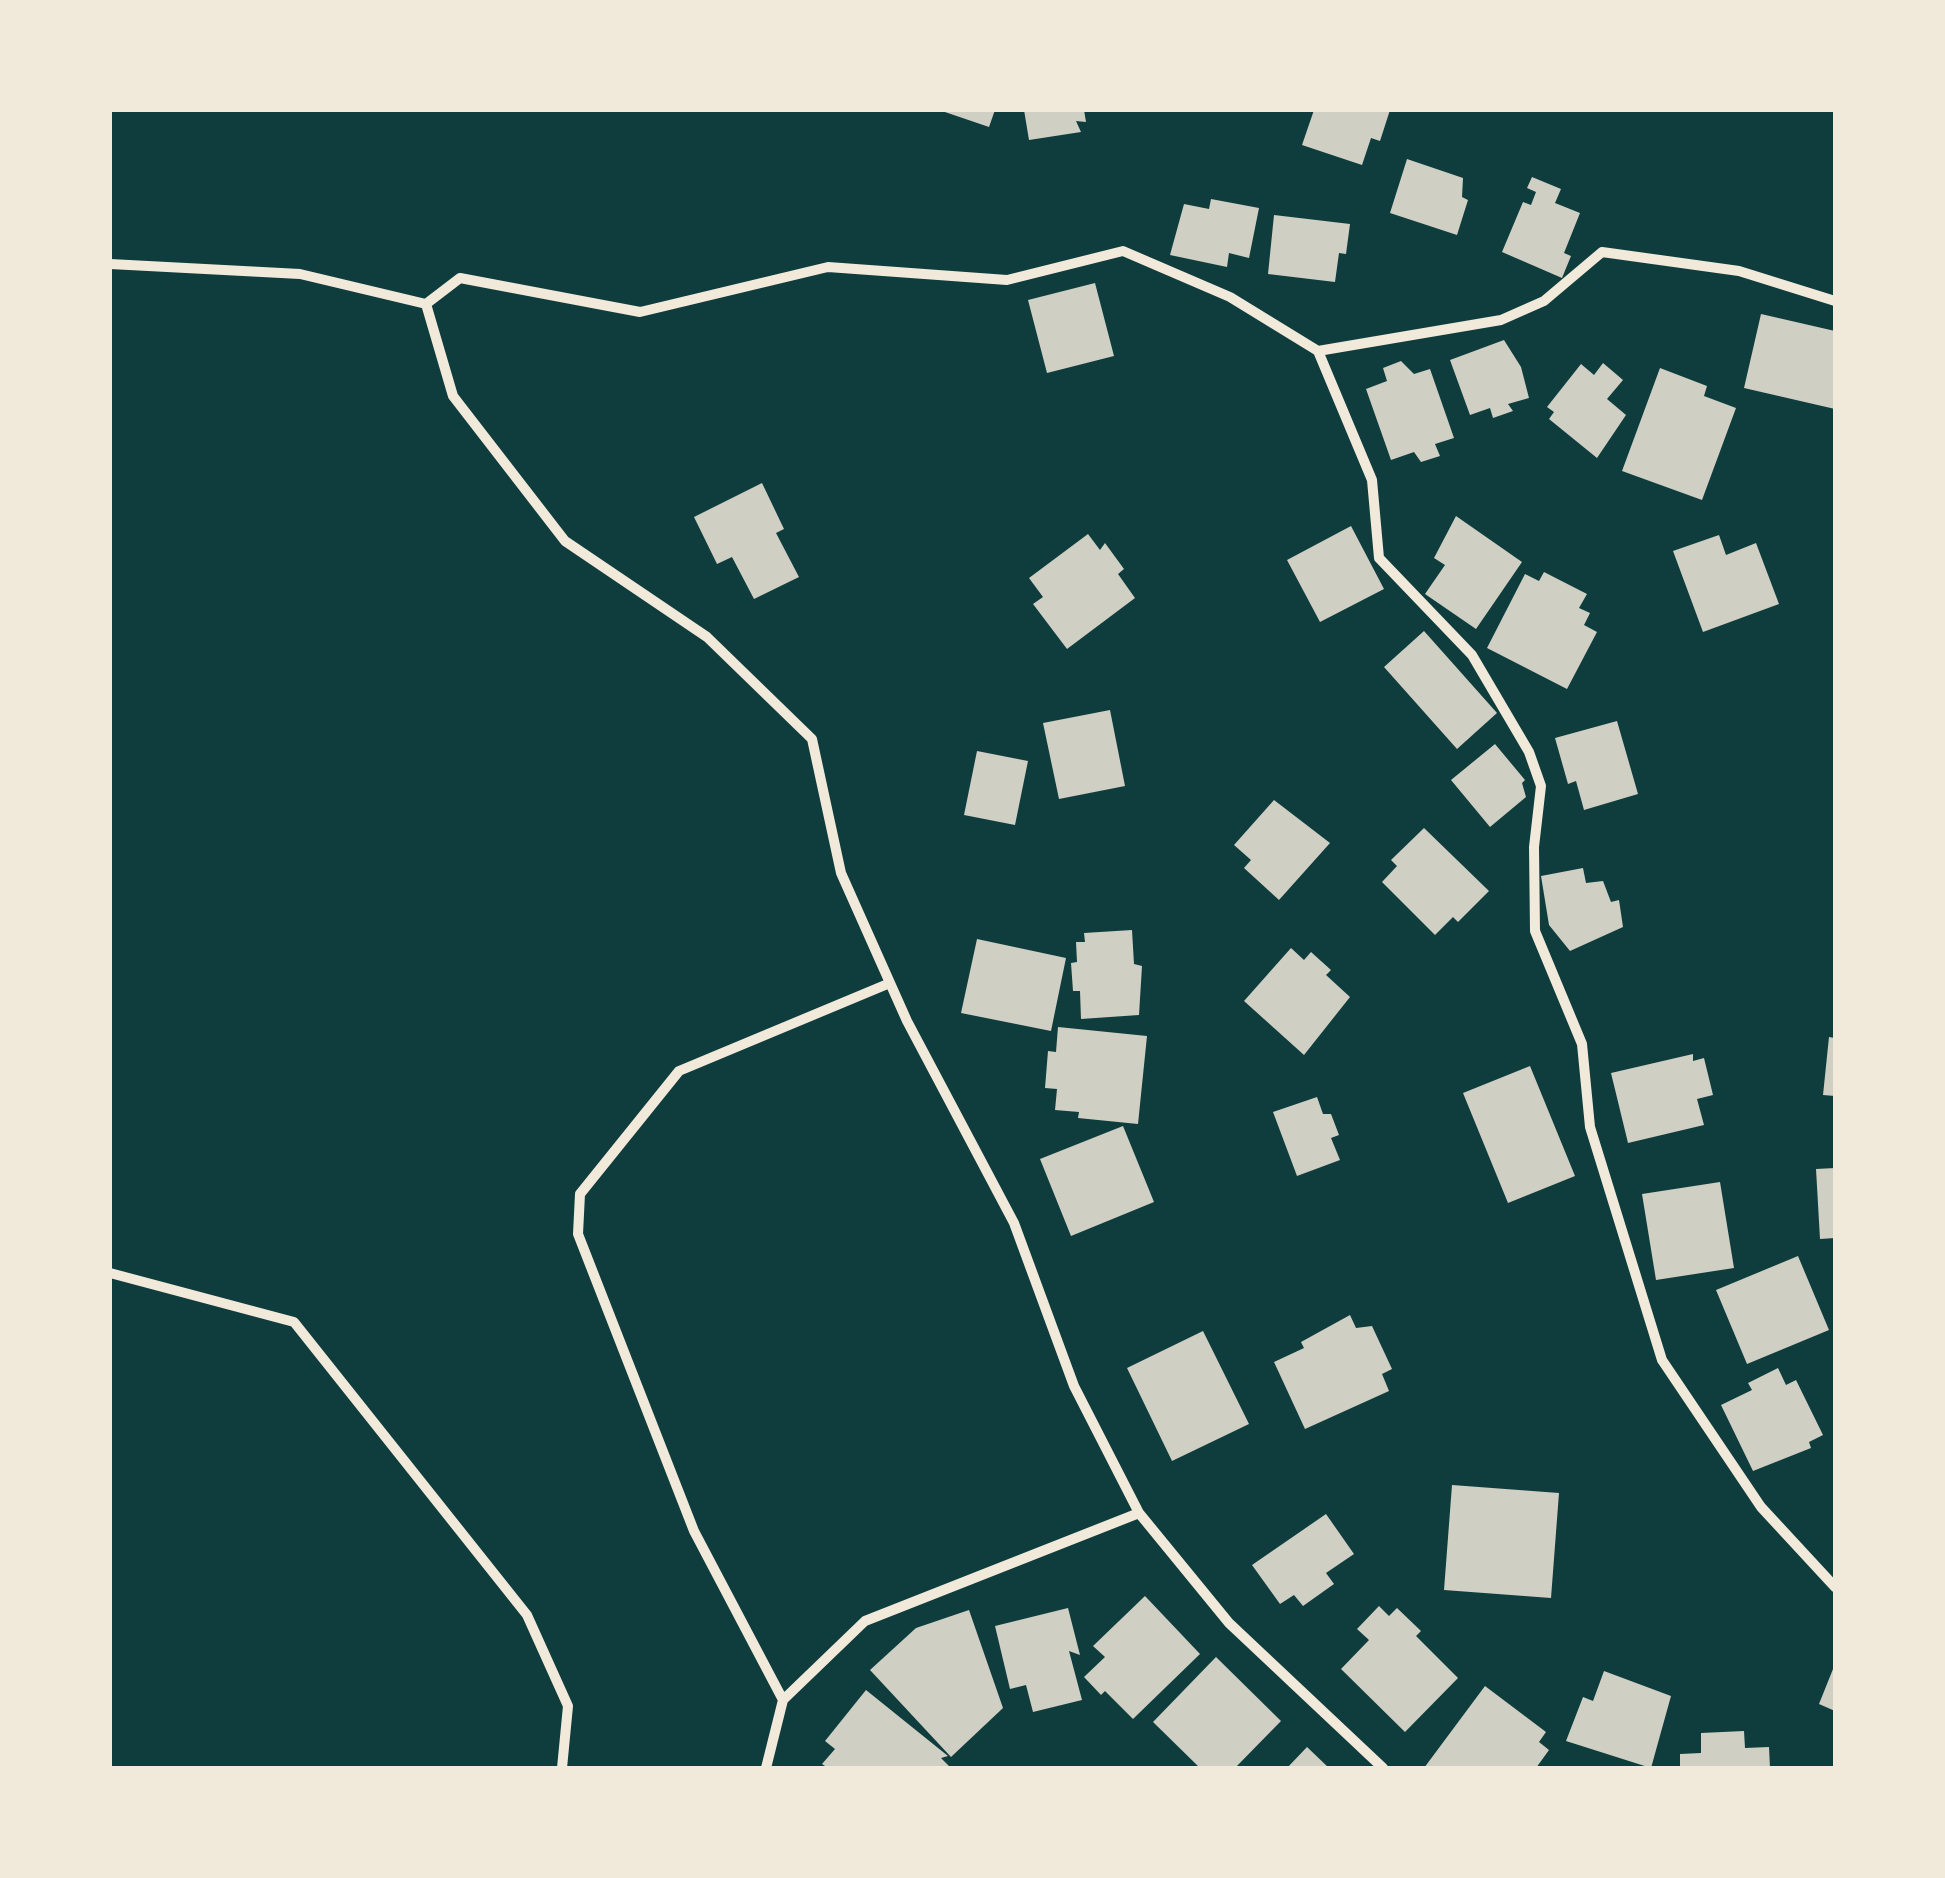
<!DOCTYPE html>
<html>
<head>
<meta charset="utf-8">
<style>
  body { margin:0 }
  #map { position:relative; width:1945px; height:1878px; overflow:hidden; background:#0f3d3e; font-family:"Libre Baskerville",serif }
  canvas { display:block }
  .frame { position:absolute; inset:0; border:112px solid #f1e9da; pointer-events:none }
</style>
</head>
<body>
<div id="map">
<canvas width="1945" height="1878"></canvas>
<div class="frame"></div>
</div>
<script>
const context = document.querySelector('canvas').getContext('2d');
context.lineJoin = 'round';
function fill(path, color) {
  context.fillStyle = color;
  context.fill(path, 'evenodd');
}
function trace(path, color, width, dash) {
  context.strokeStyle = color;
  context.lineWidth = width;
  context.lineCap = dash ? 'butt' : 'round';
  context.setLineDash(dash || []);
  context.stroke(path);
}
fill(new Path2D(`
  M939 110H995L989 127Z
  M1024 110H1084L1086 122 1076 121 1081 132 1029 140Z
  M1314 110H1390L1380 141 1371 138 1362 165 1302 145Z
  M1407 159 1463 178 1462 197 1468 200 1457 235 1390 213Z
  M1532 177 1561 189 1555 203 1580 213 1564 253 1571 256 1562 278 1502 252 1523 202 1531 205 1536 192 1527 188Z
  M1211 199 1259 208 1249 258 1229 253 1227 267 1170 255 1184 204 1209 209Z
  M1274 215 1350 224 1346 254 1339 253 1335 282 1268 274Z
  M1095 283 1114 356 1047 373 1028 300Z
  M1761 314 1835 331V409L1744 388Z
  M1504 340 1521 367 1529 398 1508 404 1513 411 1493 418 1490 408 1470 415 1450 360Z
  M1401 361 1414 374 1430 369 1454 438 1435 444 1440 456 1421 462 1414 452 1391 460 1366 389 1387 381 1383 368Z
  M1603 363 1623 380 1607 399 1626 415 1597 458 1549 419 1554 412 1547 407 1581 364 1594 375Z
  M1660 368 1707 386 1704 396 1736 408 1702 500 1622 471Z
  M762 483 784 529 776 533 799 577 754 599 732 557 717 564 694 517Z
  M1456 516 1522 562 1476 629 1425 594 1445 565 1434 558Z
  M1351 526 1384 589 1320 622 1287 560Z
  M1088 534 1100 550 1105 543 1124 569 1118 574 1135 598 1067 649 1033 604 1043 597 1029 578Z
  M1719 535 1726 555 1756 543 1779 604 1703 632 1673 551Z
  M1544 572 1587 594 1579 608 1590 613 1584 625 1597 632 1567 689 1487 648 1525 574 1539 581Z
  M1424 631 1497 713 1457 749 1384 667Z
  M1110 710 1125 786 1059 799 1043 723Z
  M1617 721 1638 794 1584 810 1576 781 1568 784 1555 738Z
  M1495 744 1525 780 1522 783 1526 797 1490 827 1451 780Z
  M977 751 1028 761 1015 825 964 815Z
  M1274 800 1330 843 1279 900 1244 868 1251 860 1234 845Z
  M1424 828 1489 891 1458 922 1453 917 1435 935 1382 882 1397 866 1391 860Z
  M1583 868 1586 883 1603 881 1611 902 1619 900 1623 927 1570 951 1549 925 1541 876Z
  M1132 930 1134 964 1142 966 1139 1015 1081 1019 1080 991H1073L1071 963 1077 962 1076 942H1085L1084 933Z
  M977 939 1066 958 1051 1031 961 1013Z
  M1291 948 1304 960 1311 952 1331 970 1326 975 1350 997 1304 1055 1244 1001Z
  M1058 1027 1147 1036 1138 1124 1078 1118 1079 1112 1055 1110 1057 1089 1045 1088 1048 1051 1056 1052Z
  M1829 1037 1835 1038V1096L1823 1095Z
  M1693 1054V1061L1704 1058 1713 1095 1697 1099 1704 1125 1628 1143 1611 1073Z
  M1530 1066 1575 1176 1508 1203 1463 1093Z
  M1317 1097 1323 1114H1331L1339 1135 1331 1138 1340 1160 1297 1176 1273 1112Z
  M1123 1126 1154 1202 1071 1236 1040 1159Z
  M1835 1168V1238L1820 1239 1816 1169Z
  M1720 1182 1734 1268 1656 1280 1642 1194Z
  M1798 1256 1829 1330 1747 1364 1716 1290Z
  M1350 1315 1356 1328 1372 1326 1392 1369 1382 1374 1389 1391 1305 1429 1274 1362 1304 1348 1301 1342Z
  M1203 1331 1249 1424 1172 1461 1127 1368Z
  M1778 1368 1786 1385 1796 1380 1823 1435 1809 1442 1811 1448 1753 1471 1721 1405 1752 1390 1748 1383Z
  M1452 1485 1559 1493 1551 1598 1444 1590Z
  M1326 1514 1354 1554 1326 1573 1334 1584 1303 1606 1294 1595 1280 1604 1252 1565Z
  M1145 1596 1200 1654 1133 1719 1105 1691 1101 1695 1084 1677 1105 1657 1093 1646Z
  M1379 1606 1389 1616 1397 1608 1421 1631 1416 1636 1458 1678 1405 1732 1341 1669 1369 1640 1357 1629Z
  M1068 1608 1080 1655 1069 1651 1082 1700 1033 1712 1026 1685 1010 1689 995 1626Z
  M969 1610 1003 1708 951 1757 870 1670 916 1628Z
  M1216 1657 1281 1721 1235 1768H1200L1153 1722Z
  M1835 1664V1711L1819 1704Z
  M1604 1671 1671 1696 1651 1768 1566 1741 1583 1697 1593 1701Z
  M1485 1686 1546 1732 1539 1742 1549 1750 1536 1768H1424Z
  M866 1690 948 1756 941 1758 951 1768H828L822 1764 835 1749 825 1741Z
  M1744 1731 1745 1748 1769 1747 1770 1768H1680V1754L1701 1753V1733Z
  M1307 1747 1329 1768H1287Z`), '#cfcfc3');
trace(new Path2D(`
  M110 264 300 274 426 304 453 396 565 541 707 637 812 739 841 873 907 1021 1014 1223 1074 1386 1139 1513 1229 1623 1383 1768
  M426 304 460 278 640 312 828 267 1007 280 1123 251 1230 297 1318 351 1501 320 1544 301 1602 252 1739 271 1835 301
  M1318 351 1372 480 1379 558 1472 655 1529 752 1541 786 1534 847 1535 931 1582 1044 1590 1127 1662 1360 1761 1507 1835 1587
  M110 1273 294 1322 527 1615 568 1706 562 1768
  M783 1700 694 1531 578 1234 580 1194 679 1071 890 983
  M766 1768 783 1700 865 1621 1139 1513`), '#f1e9da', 10);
</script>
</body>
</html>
